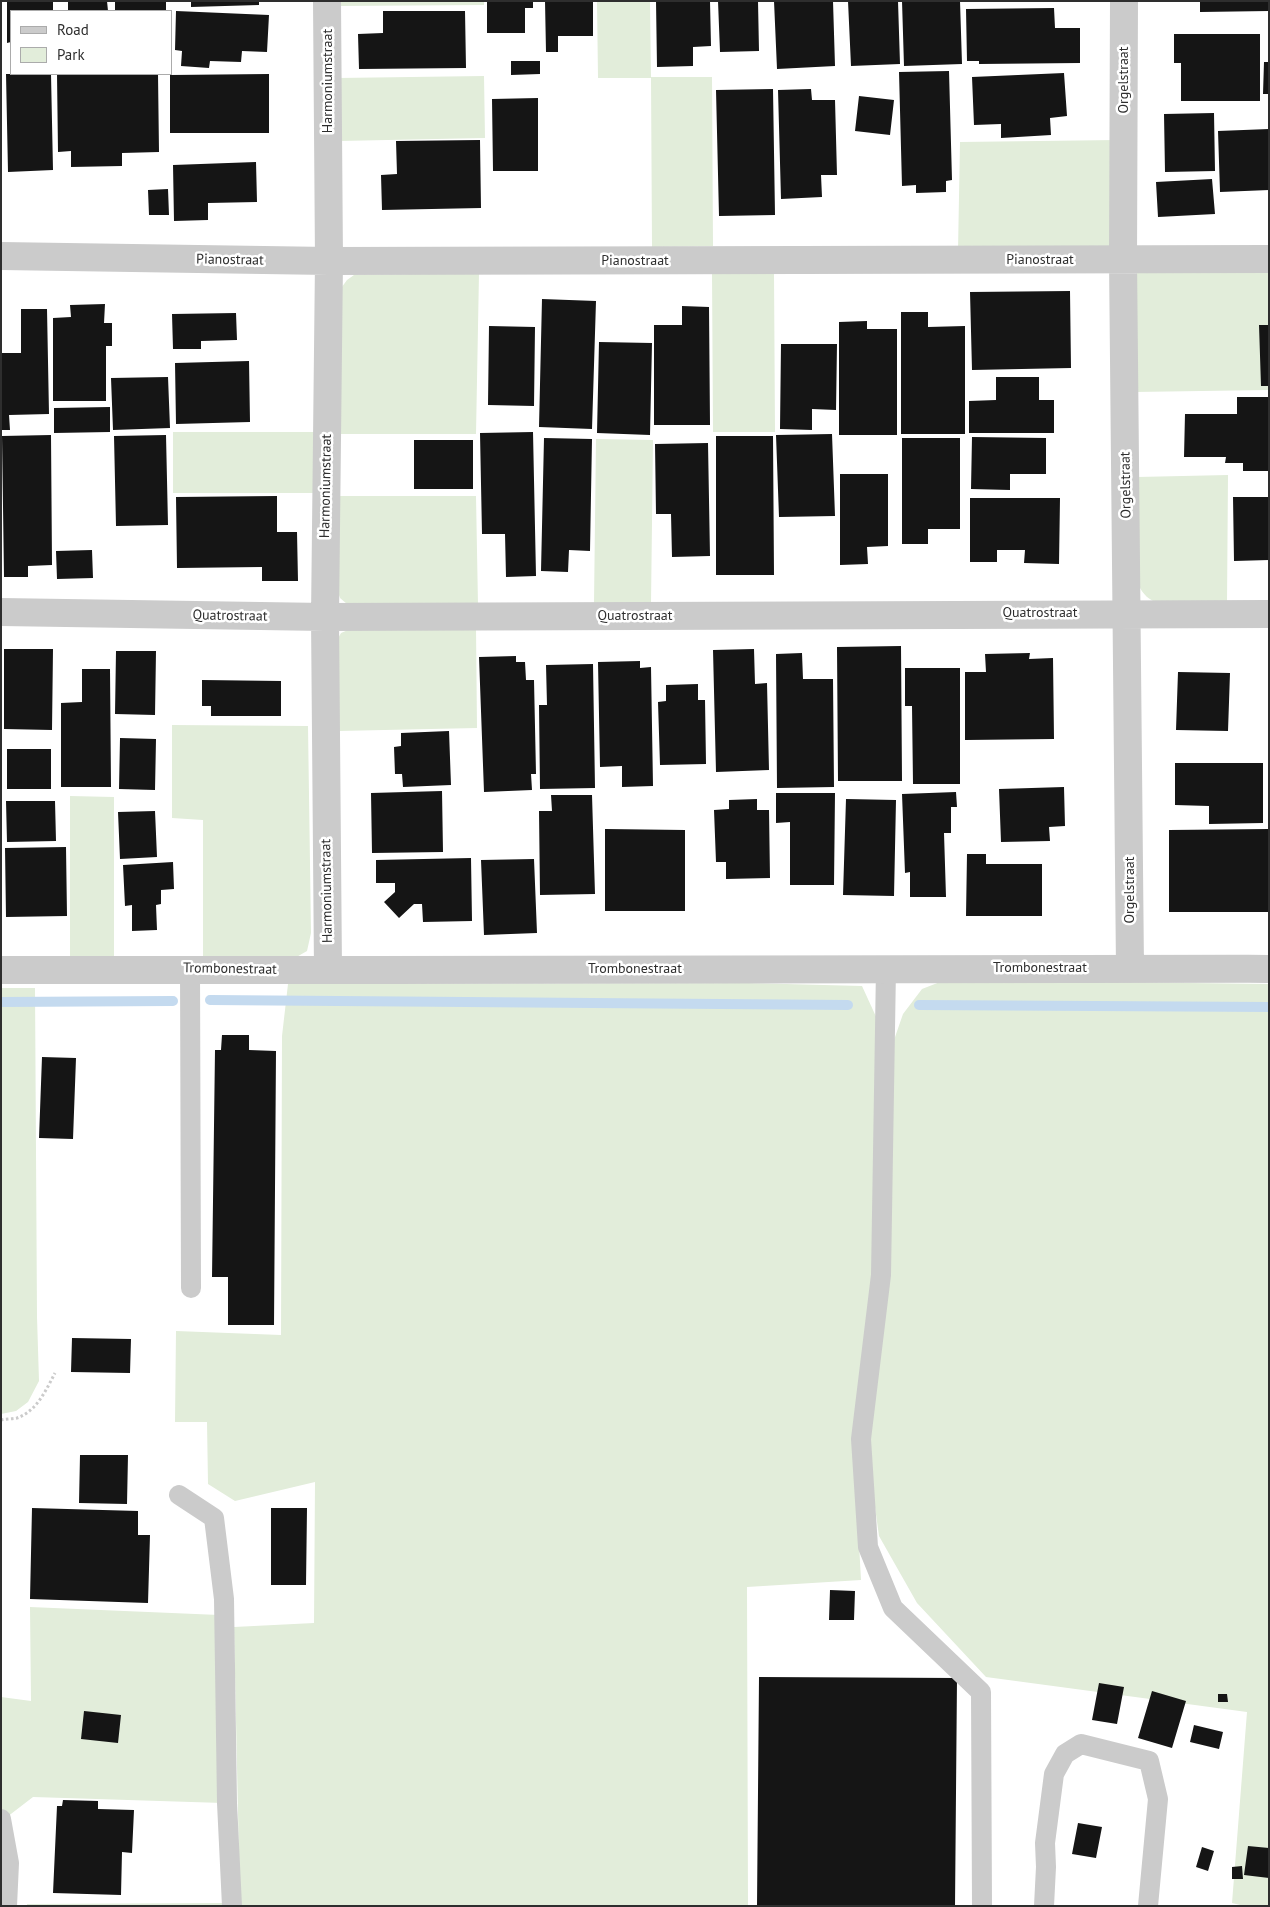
<!DOCTYPE html>
<html>
<head>
<meta charset="utf-8">
<style>
  body { margin:0 }
  #map { position:relative; width:1270px; height:1907px; overflow:hidden; background:#fff; font-family:"PT Sans",sans-serif }
  canvas { display:block }
  .frame { position:absolute; inset:0; border:2px solid #2e2e2e; pointer-events:none }
  .legend { position:absolute; left:10px; top:10px; width:162px; height:65px; box-sizing:border-box; background:#fff; border:1px solid #ababab; margin:0; padding:6px 9px; list-style:none; font-size:15px; color:#2e2e2e }
  .legend li { display:flex; align-items:center; gap:10px; height:25px }
  .legend b { width:25px; border:1px solid #ababab }
</style>
</head>
<body>
<div id="map">
<canvas width="1270" height="1907"></canvas>
<div class="frame"></div>
<ul class="legend">
<li><b style="height:6px;background:#cbcbcb"></b>Road</li>
<li><b style="height:14px;background:#e2edda"></b>Park</li>
</ul>
</div>
<script>
const context = document.querySelector('canvas').getContext('2d');
context.lineJoin = 'round';
function fill(path, color) {
  context.fillStyle = color;
  context.fill(path, 'evenodd');
}
function trace(path, color, width, dash) {
  context.strokeStyle = color;
  context.lineWidth = width;
  context.lineCap = dash ? 'butt' : 'round';
  context.setLineDash(dash || []);
  context.stroke(path);
}
function drawText(font, color, halo, rows, align = 'center') {
  context.font = font + ' "PT Sans",sans-serif';
  context.lineWidth = 5;
  context.setLineDash([]);
  context.textBaseline = 'middle';
  context.strokeStyle = halo;
  context.fillStyle = color;
  for (const [text, x, y, turn = 0] of rows) {
    context.save();
    context.translate(x, y);
    context.rotate((+turn || 0) * Math.PI / 180);
    context.textAlign = isNaN(turn) ? turn : align;
    if (halo) context.strokeText(text, 0, 0);
    context.fillText(text, 0, 0);
    context.restore();
  }
}
fill(new Path2D(`
  M340 1H484V5L340 6Z
  M597 1H650L651 77H712L713 246 652 247 651 78H598Z
  M484 76 485 138 339 141 338 78Z
  M1117 140 1110 247 958 251 960 142Z
  M1269 266V390L1134 392 1135 275 1142 269Z
  M479 273 476 434H338L339 291 347 280 354 275Z
  M712 273H774L775 432H713Z
  M173 432H315V493H173Z
  M596 439 653 440 651 604 594 603Z
  M1228 475 1227 603 1160 604C1149 600 1143 595 1138 584L1137 477Z
  M337 496H476L478 605 347 604 340 598 337 589Z
  M476 627 477 728 338 731 337 640 341 633 348 630Z
  M172 725 308 726 311 933 307 951 293 959H203V820L172 818Z
  M70 796 114 797V959L70 958Z
  M945 980 1269 984V1906H1244L1232 1903 1247 1712 986 1677 917 1603 879 1536 870 1471 871 1425 894 1040 903 1014 922 989Z
  M747 983 862 986 878 1021 874 1271 853 1434 861 1580 747 1587 748 1906H240L234 1627 314 1623 315 1482 235 1501 208 1484 207 1422H175L176 1331 281 1335 282 1036 288 984Z
  M1 988H35L37 1317 39 1381 28 1402 16 1411 1 1414Z
  M30 1607 219 1615 223 1803 33 1797 7 1817 1 1816V1697L31 1701Z
  M225 1903V1906H27V1904Z`), '#e2edda');
trace(new Path2D(`
  M210 1000 848 1005
  M1 1002 173 1001
  M919 1005 1269 1007`), '#c4daef', 10);
fill(new Path2D(`
  M7 1H53V11H11V42L7 43Z
  M68 1H107L108 11H68Z
  M115 1H166V11H115Z
  M191 1H259V5L191 7Z
  M487 1H533V8H525V33H487Z
  M545 1H593V36H558V52H546Z
  M656 1H710L711 46 693 47V66L657 67Z
  M718 1H758L759 51 720 52Z
  M774 1H833L835 66 777 69Z
  M848 1H898L900 64 851 66Z
  M902 1H960L962 64 904 66Z
  M1200 1H1269V11L1200 12Z
  M1054 8 1055 28H1080V63L979 64V61H967L966 9Z
  M176 11 269 15 267 52 242 51 241 62 210 61 209 68 181 66 182 51 175 50Z
  M383 11H465L466 68 359 69 358 34 383 33Z
  M1174 34H1260V101H1181V63H1174Z
  M511 61H540V74L511 75Z
  M1264 62H1269V94H1263Z
  M949 71 952 180 946 181V192L916 193V185L902 186 899 72Z
  M1064 73 1067 116 1050 118 1051 135 1001 138V124L974 125 972 77Z
  M6 74H51L53 170 8 172Z
  M57 74H158L159 152 122 153V166L71 167V151L58 152Z
  M269 74V133H170V75Z
  M773 89 775 215 719 216 716 90Z
  M811 89 812 100H835L837 175H821L822 197 781 199 778 90Z
  M859 96 894 100 890 135 855 131Z
  M538 98V171H493L492 99Z
  M1214 113 1215 171 1165 172 1164 114Z
  M1269 129V190L1220 192 1218 131Z
  M480 140 481 208 382 210 381 175 397 174 396 141Z
  M256 162 257 202 208 203V220L174 221 173 165Z
  M1212 179 1215 214 1158 217 1156 182Z
  M168 189 169 215H149L148 190Z
  M1070 291 1071 368 972 370 970 292Z
  M542 299 596 301 592 429 539 427Z
  M105 304 104 323H112V346H106V401H53V318L71 317 70 305Z
  M682 306 709 307 710 425H654V325H682Z
  M21 309H47L49 414 9 415 10 430H1V353H21Z
  M901 312H928V327L965 326V434H901Z
  M236 313 237 340 201 341V349H173L172 314Z
  M867 321V329H897V435H839V322Z
  M1259 325H1269V386H1261Z
  M489 326 535 327 534 406 488 405Z
  M599 342 652 343 650 435 597 433Z
  M781 344H837L836 410 812 409V430L780 429Z
  M249 361 250 422 176 424 175 363Z
  M168 377 170 428 113 430 111 378Z
  M996 377H1039V400H1054V433H969V401L996 400Z
  M1237 397H1269V471H1243V463H1225L1226 457H1184L1185 414H1237Z
  M110 407V432L54 433V408Z
  M533 432 536 576 506 577 505 534H482L480 433Z
  M832 434 835 516 779 517 776 435Z
  M51 435 52 565 28 566V577H4L2 436Z
  M166 435 168 525 116 526 114 436Z
  M716 436H773L774 575H716Z
  M972 437 1046 438V474H1010V490L971 489Z
  M544 438 592 439 590 551 569 550 568 572 541 571Z
  M902 438H960V529H928V544H902Z
  M414 440H473V489H414Z
  M708 443 710 556 672 557 671 514H656L655 444Z
  M840 474H888V546L867 547 868 564 840 565Z
  M277 496V532H297L298 581H262V567L177 568 176 497Z
  M1233 497H1269V560L1234 561Z
  M970 498H1060L1059 564 1024 563 1025 550H997V562H970Z
  M92 550 93 578 57 579 56 551Z
  M901 646 902 781H838L837 647Z
  M4 649H53L52 730 4 729Z
  M754 649 755 684 767 683 769 770 716 772 713 650Z
  M116 651H156L155 715 115 714Z
  M802 653 803 679H833L834 787 777 788 776 654Z
  M1030 653 1029 659 1053 658 1054 739 965 740V672H986L985 654Z
  M516 656V662H525L526 680H534L536 774H531L532 790 484 792 479 657Z
  M640 661V668L651 667 653 786 622 787V766L600 767 598 662Z
  M593 664 595 788 540 789 539 705H547L546 665Z
  M905 668H960V784H913L912 706H905Z
  M82 669H110L111 787H61V703L82 702Z
  M1178 672 1230 673 1228 731 1176 730Z
  M202 680 281 681V716H211V706H202Z
  M698 684V700H705L706 764 660 765 658 702 666 701V685Z
  M449 731 451 785 403 787 402 774H395L394 747 401 746V733Z
  M120 738 156 739 155 790 119 789Z
  M7 749H51V789H7Z
  M1175 763H1263V823L1209 824V806L1175 805Z
  M1064 787 1065 826 1049 827 1050 841 1001 842 999 789Z
  M442 791 443 852 372 853 371 793Z
  M956 792 957 807H951V833H944L946 897H910V872L905 873 902 794Z
  M776 793H835L834 885H790V822L776 823Z
  M551 795H592L595 894 540 895 539 811H552Z
  M757 799V810H769L770 878 726 879V862H716L714 810 729 809V800Z
  M846 799 896 800 894 896 843 895Z
  M6 801H55L56 841 7 842Z
  M155 811 157 857 120 859 118 812Z
  M605 829 685 830V911H605Z
  M1269 829V912H1169V830Z
  M66 847 67 916 6 917 5 848Z
  M967 854H986V864H1042V916H966Z
  M471 858 472 921 423 922 422 904H414L399 918 384 902 395 892V883H376V860Z
  M534 859 537 933 484 935 481 860Z
  M173 862 174 889 161 890V904L156 905 157 930 132 931V905L125 906 123 865Z
  M222 1035H249V1050L276 1051 274 1325H228V1277H212L215 1050H221Z
  M42 1057 76 1058 73 1139 39 1138Z
  M72 1338 131 1339 130 1373 71 1372Z
  M80 1455H128L127 1504 79 1503Z
  M32 1508 138 1511V1535H150L148 1603 30 1599Z
  M271 1508H307L306 1585H271Z
  M830 1590 855 1591 854 1620H829Z
  M759 1677 957 1678 955 1906H757Z
  M1099 1683 1124 1687 1117 1724 1092 1720Z
  M1152 1691 1186 1701 1172 1748 1138 1738Z
  M1218 1694H1227L1228 1702H1218Z
  M84 1711 121 1715 118 1743 81 1739Z
  M1194 1725 1223 1732 1219 1749 1190 1742Z
  M63 1800 98 1801V1809L134 1810 132 1853 122 1852 121 1895 53 1893 57 1806H62Z
  M1078 1823 1102 1827 1096 1858 1072 1854Z
  M1248 1846 1269 1848V1878L1244 1875Z
  M1202 1847 1214 1851 1208 1871 1196 1867Z
  M1242 1866 1243 1879H1232V1867Z`), '#151515');
trace(new Path2D(`
  M1 1420C6 1419 12 1419 17 1418 37 1411 46 1390 55 1373`), '#cbcbcb', 3, [2.5, 2.5]);
trace(new Path2D(`
  M190 968 191 1288
  M886 968 881 1275 861 1439 868 1547 893 1608 981 1692 982 1906
  M179 1495 214 1518 224 1599 227 1803 232 1906
  M1 1819 9 1863 7 1906
  M1044 1906 1046 1867 1045 1843 1054 1774 1065 1754 1081 1744 1149 1761 1158 1799 1148 1906`), '#cbcbcb', 20);
trace(new Path2D(`
  M327 1 329 261 325 617 328 970
  M1124 1 1123 259 1130 968
  M1 256 329 261 1269 259
  M1 612 325 617 1269 614
  M1 970C129 969 256 970 383 970 679 969 974 967 1269 969`), '#cbcbcb', 28);
drawText('14px', '#2e2e2e', '#fff', [
  ["Orgelstraat",1124,80,-90],
  ["Harmoniumstraat",328,81,-90],
  ["Pianostraat",230,260,1],
  ["Pianostraat",1040,260],
  ["Pianostraat",635,261],
  ["Orgelstraat",1126,485,-91],
  ["Harmoniumstraat",326,486,-89],
  ["Quatrostraat",1040,613],
  ["Quatrostraat",230,616,1],
  ["Quatrostraat",635,616],
  ["Orgelstraat",1130,890,-90],
  ["Harmoniumstraat",327,891,-91],
  ["Trombonestraat",1040,968],
  ["Trombonestraat",230,969,1],
  ["Trombonestraat",635,969]
]);
</script>
</body>
</html>
